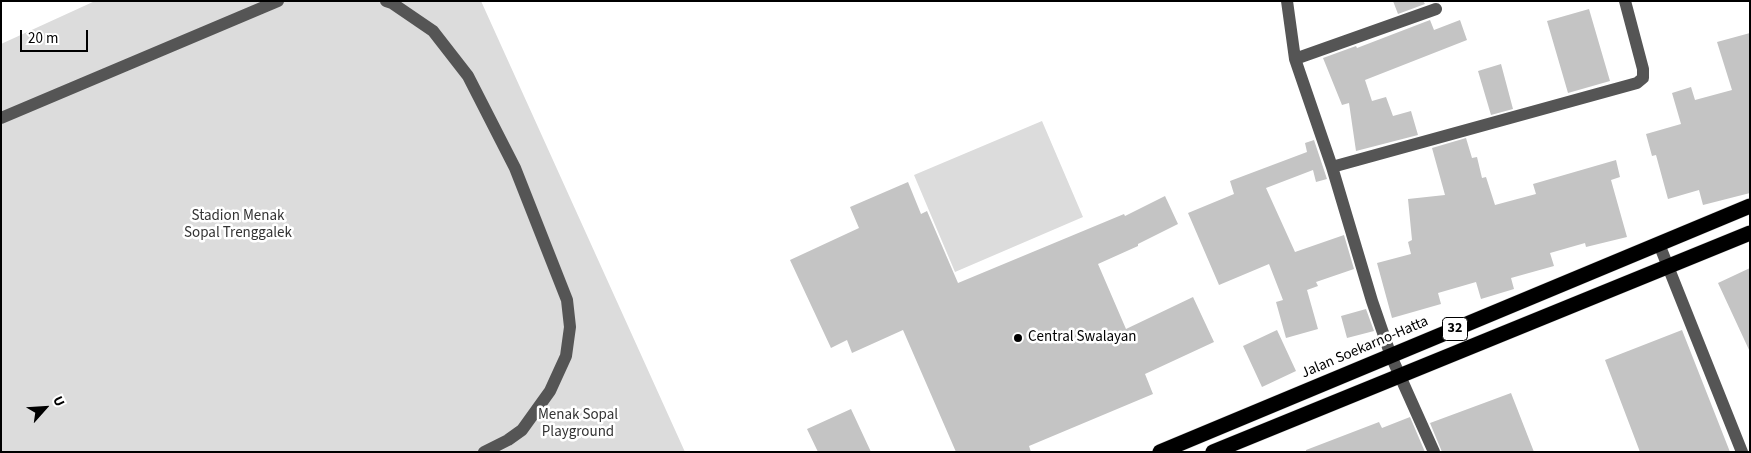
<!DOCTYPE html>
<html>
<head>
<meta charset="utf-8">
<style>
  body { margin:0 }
  #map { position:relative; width:1751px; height:453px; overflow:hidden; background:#fff; font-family:"Source Sans 3",sans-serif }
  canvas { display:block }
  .frame { position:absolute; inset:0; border:2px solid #000; pointer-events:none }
  .north { position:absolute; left:20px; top:383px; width:50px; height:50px; -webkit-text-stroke:4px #fff; paint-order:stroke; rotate:64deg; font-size:14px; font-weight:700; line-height:20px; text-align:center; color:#000 }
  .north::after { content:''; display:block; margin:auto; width:18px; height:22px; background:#000; clip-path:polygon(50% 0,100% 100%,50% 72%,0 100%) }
  .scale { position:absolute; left:20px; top:30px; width:68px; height:22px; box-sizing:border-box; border:2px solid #000; border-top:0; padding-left:6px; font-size:15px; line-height:18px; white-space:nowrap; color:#000; -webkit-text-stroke:4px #fff; paint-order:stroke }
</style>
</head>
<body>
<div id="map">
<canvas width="1751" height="453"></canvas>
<div class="frame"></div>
<div class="north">U</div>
<div class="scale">20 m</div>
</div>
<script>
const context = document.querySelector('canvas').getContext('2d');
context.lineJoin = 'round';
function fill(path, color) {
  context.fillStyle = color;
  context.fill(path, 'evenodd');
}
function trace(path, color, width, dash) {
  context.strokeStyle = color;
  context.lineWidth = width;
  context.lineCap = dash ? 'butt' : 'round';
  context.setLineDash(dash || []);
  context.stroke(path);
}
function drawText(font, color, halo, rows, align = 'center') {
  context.font = font + ' "Source Sans 3",sans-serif';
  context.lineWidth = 5;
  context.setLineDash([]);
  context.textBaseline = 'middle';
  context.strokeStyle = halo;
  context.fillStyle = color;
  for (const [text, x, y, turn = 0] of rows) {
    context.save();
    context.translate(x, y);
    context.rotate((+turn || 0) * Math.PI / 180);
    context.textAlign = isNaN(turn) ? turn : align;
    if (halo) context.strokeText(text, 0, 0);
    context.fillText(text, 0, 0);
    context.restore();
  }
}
fill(new Path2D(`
  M95 1H481L685 452H1V44Z
  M1042 121 1083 217 955 272 914 175Z`), '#dcdcdc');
fill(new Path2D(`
  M1393 1H1423L1425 4 1398 14Z
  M1589 9 1610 81 1568 93 1547 21Z
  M1430 20 1434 30 1460 20 1467 40 1365 80 1372 101 1386 97 1393 116 1411 111 1418 135 1356 151 1349 103 1342 105 1323 58 1356 46 1357 48Z
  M1750 33V193L1703 205 1699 190 1668 199 1656 155 1652 156 1646 134 1681 124 1672 93 1691 87 1695 100 1732 90 1717 42Z
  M1501 64 1513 109 1491 115 1478 71Z
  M1466 138 1472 158 1477 157 1482 178 1486 177 1495 205 1536 194 1533 184 1616 160 1620 177 1611 180 1627 237 1586 247 1585 243 1550 253 1554 266 1511 278 1514 289 1481 299 1476 282 1438 293 1441 304 1392 318 1377 263 1411 254 1408 242 1412 240 1408 199 1445 195 1432 148Z
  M1314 140 1327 179 1316 182 1313 170 1266 188 1295 252 1344 235 1354 269 1316 282 1318 286 1307 290 1318 329 1286 338 1276 302 1283 300 1269 264 1219 285 1188 213 1234 194 1230 181 1307 152 1305 143Z
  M908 182 921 214 927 211 958 283 1124 214 1125 216 1165 196 1178 224 1138 244V246L1098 264 1126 329 1193 297 1214 342 1145 374 1153 394 1029 446 1031 452H956L903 330 852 353 847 340 831 348 790 260 859 228 850 207Z
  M1750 268V352L1718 283Z
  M1366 309 1374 331 1347 338 1341 316Z
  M1277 330 1296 371 1262 387 1243 346Z
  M1682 330 1730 452H1640L1605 360Z
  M1511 393 1534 452H1442L1430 423Z
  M851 409 871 452H818L807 429Z
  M1410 417 1425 452H1306V450L1379 422 1382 428Z`), '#c4c4c4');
const highway = new Path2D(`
  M1160 452 1750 206
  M1213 452 1750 233`);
trace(highway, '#dbdbdb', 16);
trace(new Path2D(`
  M386 1 392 3 433 31 468 76 515 168 567 300 570 327 566 356 550 391 522 430 508 440 484 452
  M1287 1 1295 59 1332 167 1372 301 1391 356 1434 452
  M1295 59 1436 9
  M1 118 278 1
  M1332 167 1637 83 1643 78V69L1625 1
  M1659 244 1742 452`), '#555', 12);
trace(highway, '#000', 15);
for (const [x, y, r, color] of [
  [1018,338,5,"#000"]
]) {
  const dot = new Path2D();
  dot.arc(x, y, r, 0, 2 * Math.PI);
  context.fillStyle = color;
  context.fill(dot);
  trace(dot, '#fff', 2);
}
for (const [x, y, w] of [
  [1455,329,25]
]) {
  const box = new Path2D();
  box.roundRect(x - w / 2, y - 11.5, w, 23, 4);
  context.fillStyle = '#fff';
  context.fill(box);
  trace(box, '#000', 1);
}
drawText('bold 14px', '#000', null, [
  ["32",1455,329]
]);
drawText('15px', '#333', '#fff', [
  ["Stadion Menak",238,217],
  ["Sopal Trenggalek",238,234],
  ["Menak Sopal",578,416],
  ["Playground",578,433]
]);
drawText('15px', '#000', '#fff', [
  ["Central Swalayan",1028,338]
], 'left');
drawText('15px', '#000', '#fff', [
  ["Jalan Soekarno-Hatta",1365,348,-23]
]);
</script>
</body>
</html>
